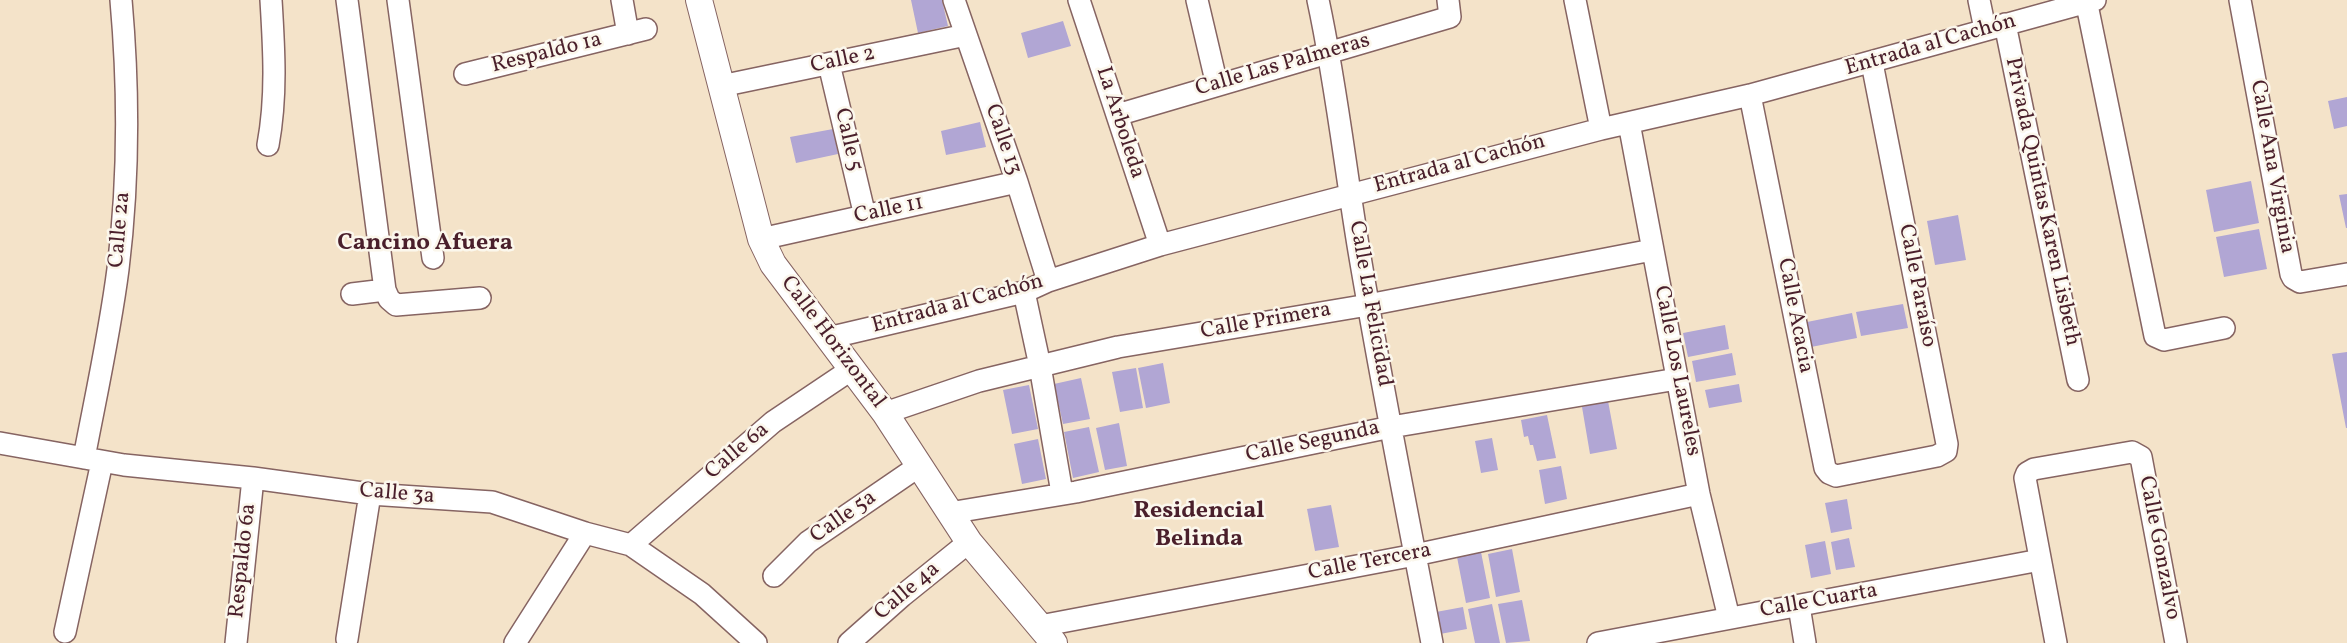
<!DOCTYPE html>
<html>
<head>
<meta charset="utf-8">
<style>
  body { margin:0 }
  canvas { display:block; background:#f4e3c9 }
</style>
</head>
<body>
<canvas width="2347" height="643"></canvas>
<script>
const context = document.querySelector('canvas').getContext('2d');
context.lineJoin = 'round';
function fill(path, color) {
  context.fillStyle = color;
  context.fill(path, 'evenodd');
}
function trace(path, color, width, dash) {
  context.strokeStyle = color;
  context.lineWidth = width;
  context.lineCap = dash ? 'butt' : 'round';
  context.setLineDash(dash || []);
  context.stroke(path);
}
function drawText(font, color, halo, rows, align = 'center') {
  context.font = font + ' Vollkorn,serif';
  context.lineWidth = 5;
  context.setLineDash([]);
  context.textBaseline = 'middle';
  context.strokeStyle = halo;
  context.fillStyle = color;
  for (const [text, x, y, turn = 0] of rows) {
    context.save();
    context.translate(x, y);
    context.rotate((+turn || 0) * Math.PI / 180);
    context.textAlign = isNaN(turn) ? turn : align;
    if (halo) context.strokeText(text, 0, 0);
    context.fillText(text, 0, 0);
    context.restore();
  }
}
fill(new Path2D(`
  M911 0H942L948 26 918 33Z
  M1063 21 1071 46 1028 58 1021 33Z
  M2347 97V126L2334 129 2328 101Z
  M980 122 986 147 946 155 941 131Z
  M833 129 838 154 796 163 790 137Z
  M2251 181 2259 223 2214 232 2206 190Z
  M2347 194V228H2346L2339 195Z
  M1958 215 1966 260 1935 265 1927 221Z
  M2259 229 2267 269 2224 277 2216 237Z
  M1903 304 1908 328 1861 336 1856 312Z
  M1852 313 1857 338 1811 347 1807 322Z
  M1725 325 1729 349 1688 357 1683 333Z
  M2347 352V428H2346L2332 354Z
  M1732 353 1736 375 1696 382 1692 361Z
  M1163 363 1170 403 1146 408 1138 368Z
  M1136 368 1143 408 1120 412 1112 372Z
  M1081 378 1090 419 1063 424 1054 384Z
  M1739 384 1742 402 1709 408 1705 390Z
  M1029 385 1038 429 1012 434 1003 390Z
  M1608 401 1617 449 1590 454 1582 407Z
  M1547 415 1556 458 1537 461 1533 445H1530L1528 436 1524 437 1521 420Z
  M1119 423 1127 466 1105 470 1096 428Z
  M1089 427 1099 472 1073 478 1064 432Z
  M1492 438 1498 470 1481 473 1475 441Z
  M1038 439 1046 479 1022 484 1014 444Z
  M1561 466 1567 499 1545 504 1539 470Z
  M1847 499 1852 529 1831 533 1825 503Z
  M1331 505 1339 547 1315 551 1307 509Z
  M1849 538 1855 567 1836 570 1831 542Z
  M1825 541 1831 574 1811 578 1805 545Z
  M1512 549 1520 592 1496 597 1488 554Z
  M1481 552 1490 598 1466 603 1457 557Z
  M1522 600 1530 641 1506 643 1498 604Z
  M1492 604 1500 643H1475L1468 609Z
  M1463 607 1467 629 1440 634 1436 612Z`), '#b1a6d4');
const minor = new Path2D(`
  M347 0 385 290 352 294
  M398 0 433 258
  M622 0 628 34
  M954 0 1017 182 1048 281
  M1079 0 1160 245
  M1197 0 1217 85
  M1318 0C1336 83 1345 167 1359 251 1381 382 1407 512 1432 643
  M1575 0 1601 129
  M1979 0 1985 29
  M2086 0 2155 336 2164 340 2224 328
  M2240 0 2291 274 2293 278 2300 282 2347 274
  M2005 24 2078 380
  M829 64 865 216
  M465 74 646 29
  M721 86 966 35
  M1750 95 1825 468 1829 473 1836 476 1937 456 1946 451 1947 444 1872 63
  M1117 115 1450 17 1448 0
  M1629 123 1699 494 1729 618
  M268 145C277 96 274 49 271 0
  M761 239 1017 182
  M385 290 389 299 396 305 480 298
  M1024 292 1040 366 1062 493
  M828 338 1024 292 1048 281 1160 245 1601 129 1750 95 2095 0
  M885 413 979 381 1118 347 1368 305 1652 250
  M0 443 124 465 253 478 370 494 492 502 585 533 631 545 702 594 756 643
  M84 458C96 395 110 332 118 269 129 179 129 90 121 0
  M949 513 1076 492 1391 427 1677 379
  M631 545 773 422 852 369
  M774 576 808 542 919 466
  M1799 606 1805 643
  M1040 626 1415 555 1699 494
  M65 632 102 462
  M347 639 370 494
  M236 643 253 478
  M515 643 585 533
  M849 643 902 596 969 542
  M1598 643 2040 560
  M2056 643 2025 478 2027 473 2034 469 2132 452 2141 457 2176 643`);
const major = new Path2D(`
  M699 0 761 239 773 264 885 413 969 542 1054 643`);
trace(minor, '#866462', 24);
trace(major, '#866462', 28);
trace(minor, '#fff', 21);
trace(major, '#fff', 26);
drawText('22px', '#4a1f2b', '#fbf7ec', [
  ["Entrada al Cachón",1931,46,-16],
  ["Respaldo 1a",547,54,-14],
  ["Calle 2",843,61,-12],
  ["Calle Las Palmeras",1283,66,-16],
  ["La Arboleda",1119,123,72],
  ["Calle 5",847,140,77],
  ["Calle 13",1002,140,71],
  ["Entrada al Cachón",1460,165,-15],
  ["Calle Ana Virginia",2271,167,80],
  ["Privada Quintas Karen Lisbeth",2041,202,78],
  ["Calle 11",889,211,-12],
  ["Calle 2a",121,230,-85],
  ["Calle Paraíso",1916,286,79],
  ["Calle La Felicidad",1369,304,80],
  ["Entrada al Cachón",958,305,-15],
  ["Calle Acacia",1794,316,79],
  ["Calle Primera",1266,322,-10],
  ["Calle Horizontal",832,343,53],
  ["Calle Los Laureles",1676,371,79],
  ["Calle Segunda",1313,443,-12],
  ["Calle 6a",738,452,-40],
  ["Calle 3a",397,495,5],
  ["Calle 5a",844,518,-35],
  ["Calle Gonzalvo",2158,548,79],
  ["Respaldo 6a",244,561,-84],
  ["Calle Tercera",1370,563,-11],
  ["Calle 4a",908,592,-40],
  ["Calle Cuarta",1819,602,-10]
]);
drawText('bold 24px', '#4a1f2b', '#fbf7ec', [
  ["Cancino Afuera",425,245],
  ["Residencial",1199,513],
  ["Belinda",1199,541]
]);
</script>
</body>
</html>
